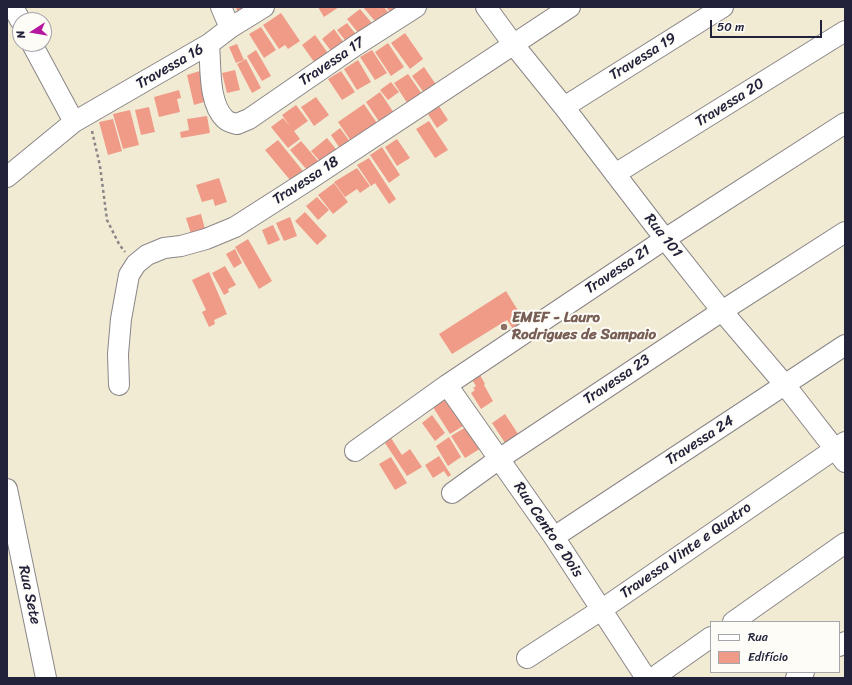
<!DOCTYPE html>
<html>
<head>
<meta charset="utf-8">
<style>
  body { margin:0 }
  #map { position:relative; width:852px; height:685px; overflow:hidden; background:#f2ebd4; font-family:Sriracha,sans-serif }
  canvas { display:block }
  .frame { position:absolute; inset:0; border:8px solid #22223b; pointer-events:none }
  .legend { position:absolute; left:710px; top:621px; width:130px; height:52px; box-sizing:border-box; background:#fdfcf7; border:1px solid #a5a5ac; margin:0; padding:5px 7px; list-style:none; font-size:12px; color:#22223b }
  .legend li { display:flex; align-items:center; gap:8px; height:20px }
  .legend b { width:20px; border:1px solid #a5a5ac }
  .north { position:absolute; left:12px; top:12px; width:40px; height:40px; box-sizing:border-box; background:#fdfcf7; border:1px solid #a5a5ac; border-radius:50%; rotate:258deg; font-size:11px; font-weight:700; line-height:16px; text-align:center; color:#22223b }
  .north::after { content:''; display:block; margin:auto; width:14px; height:18px; background:#b5179e; clip-path:polygon(50% 0,100% 100%,50% 72%,0 100%) }
  .scale { position:absolute; left:710px; top:20px; width:112px; height:18px; box-sizing:border-box; border:2px solid #22223b; border-top:0; padding-left:5px; font-size:12px; line-height:14px; white-space:nowrap; color:#22223b; -webkit-text-stroke:3px #fdfcf7; paint-order:stroke }
</style>
</head>
<body>
<div id="map">
<canvas width="852" height="685"></canvas>
<div class="frame"></div>
<ul class="legend">
<li><b style="height:5px;background:#fff"></b>Rua</li>
<li><b style="height:11px;background:#ef9b88"></b>Edifício</li>
</ul>
<div class="north">N</div>
<div class="scale">50 m</div>
</div>
<script>
const context = document.querySelector('canvas').getContext('2d');
context.lineJoin = 'round';
function fill(path, color) {
  context.fillStyle = color;
  context.fill(path, 'evenodd');
}
function trace(path, color, width, dash) {
  context.strokeStyle = color;
  context.lineWidth = width;
  context.lineCap = dash ? 'butt' : 'round';
  context.setLineDash(dash || []);
  context.stroke(path);
}
function drawText(font, color, halo, rows, align = 'center') {
  context.font = font + ' Sriracha,sans-serif';
  context.lineWidth = 4;
  context.setLineDash([]);
  context.textBaseline = 'middle';
  context.strokeStyle = halo;
  context.fillStyle = color;
  for (const [text, x, y, turn = 0] of rows) {
    context.save();
    context.translate(x, y);
    context.rotate((+turn || 0) * Math.PI / 180);
    context.textAlign = isNaN(turn) ? turn : align;
    if (halo) context.strokeText(text, 0, 0);
    context.fillText(text, 0, 0);
    context.restore();
  }
}
fill(new Path2D(`
  M236 7H247L237 11Z
  M318 7H339L324 17Z
  M363 7H384L391 16 379 26Z
  M386 7H404L393 16Z
  M360 9 376 28 363 39 347 19Z
  M281 13 300 41 288 49 285 45 279 49 263 25Z
  M347 23 358 37 348 44 337 30Z
  M261 27 276 50 264 58 249 34Z
  M334 29 347 47 335 56 322 39Z
  M405 33 423 59 410 69 391 43Z
  M315 35 330 56 317 66 302 45Z
  M388 43 404 67 391 76 375 52Z
  M237 44 244 60 236 63 229 47Z
  M256 50 271 76 262 81 247 56Z
  M372 50 387 73 375 80 360 57Z
  M246 59 261 88 252 93 237 64Z
  M358 60 371 82 357 90 344 69Z
  M424 67 439 89 427 97 412 76Z
  M203 70 211 100 194 105 187 75Z
  M235 70 240 90 227 93 222 73Z
  M341 71 355 92 342 100 328 79Z
  M408 74 422 94 408 104 394 83Z
  M391 82 399 92 388 100 380 90Z
  M179 90 181 98 177 99 180 112 159 117 154 97Z
  M380 92 396 116 382 126 366 102Z
  M316 97 329 115 314 126 301 107Z
  M364 104 379 126 353 144 338 122Z
  M296 105 308 121 294 131 300 139 288 148 271 127 283 118 290 126 282 115Z
  M439 106 448 120 437 128 428 114Z
  M149 107 155 132 141 135 135 110Z
  M130 110 139 145 123 149 113 114Z
  M207 116 210 133 181 138 180 132 189 130 187 119Z
  M113 119 122 151 108 155 99 122Z
  M429 121 448 150 435 158 416 129Z
  M340 128 351 143 341 150 331 135Z
  M327 138 340 154 325 167 311 151Z
  M397 139 410 158 397 166 385 147Z
  M278 140 307 176 295 186 265 150Z
  M301 141 318 161 307 170 290 150Z
  M382 147 400 175 389 183 370 155Z
  M369 158 396 199 389 204 375 183 371 186 357 165Z
  M357 168 370 186 360 193 357 189 345 197 334 182Z
  M219 178 227 202 215 206 213 199 202 202 196 185Z
  M334 183 348 202 333 214 318 195Z
  M317 197 329 210 318 220 306 206Z
  M305 212 327 236 317 245 295 221Z
  M201 214 206 233 192 237 186 218Z
  M290 217 297 236 284 241 276 223Z
  M273 225 280 240 268 245 262 230Z
  M248 239 272 281 259 289 235 247Z
  M235 249 242 263 234 268 226 254Z
  M225 266 236 285 228 289 229 292 224 295 212 273Z
  M209 272 227 314 214 320 215 324 209 327 202 312 206 310 192 280Z
  M506 291 525 322 513 329 507 320 452 354 439 334Z
  M479 373 485 384 484 385 493 401 481 409 471 393 475 390 473 388 476 386 471 378Z
  M448 393 468 423 450 434 431 404Z
  M505 414 520 437 507 446 492 423Z
  M432 415 445 433 435 441 422 423Z
  M466 427 483 447 465 458 451 436Z
  M449 437 461 457 448 466 436 446Z
  M391 438 402 455 410 449 422 467 407 476 385 443Z
  M439 456 451 475 448 477 444 471 433 478 425 465Z
  M391 457 407 483 395 490 379 464Z`), '#ef9b88');
const minor = new Path2D(`
  M13 7 20 20
  M221 7 230 28
  M486 7 513 44 564 107 665 239 722 311 785 385 845 462
  M32 44 74 122
  M209 44C211 66 208 103 225 119 228 122 233 123 237 124L249 119 355 46 416 7
  M564 107 723 7
  M615 174 845 31
  M7 177 74 122 209 44 230 28 264 7
  M119 385 118 354 121 319 129 275 136 264 147 255 164 248 181 246 206 239 235 227 310 179 570 7
  M447 385 554 537 646 678
  M355 451 447 385 665 239 845 123
  M7 489 46 678
  M452 493 499 459 722 311 845 232
  M554 537 845 345
  M733 622 845 543
  M839 646 845 642
  M527 658 601 610 845 442
  M653 678 711 637
  M796 678 804 672`);
trace(minor, '#8a8688', 22);
trace(new Path2D(`
  M92 131 100 166 107 220 119 244 125 252`), '#8a8688', 2.5, [3, 3]);
trace(minor, '#fff', 20);
for (const [x, y, r, color] of [
  [504,327,4,"#8d6e63"]
]) {
  const dot = new Path2D();
  dot.arc(x, y, r, 0, 2 * Math.PI);
  context.fillStyle = color;
  context.fill(dot);
  trace(dot, '#fdfcf7', 1.5);
}
drawText('15px', '#22223b', '#fdfcf7', [
  ["Travessa 19",643,57,-32],
  ["Travessa 17",332,62,-34],
  ["Travessa 16",170,67,-30],
  ["Travessa 20",730,103,-32],
  ["Travessa 18",306,181,-33],
  ["Rua 101",663,236,52],
  ["Travessa 21",618,270,-34],
  ["Travessa 23",617,380,-34],
  ["Travessa 24",700,441,-33],
  ["Rua Cento e Dois",548,530,56],
  ["Travessa Vinte e Quatro",686,551,-35],
  ["Rua Sete",29,595,78]
]);
drawText('bold 15px', '#785e54', '#fdfcf7', [
  ["EMEF - Lauro",512,318],
  ["Rodrigues de Sampaio",512,335]
], 'left');
</script>
</body>
</html>
